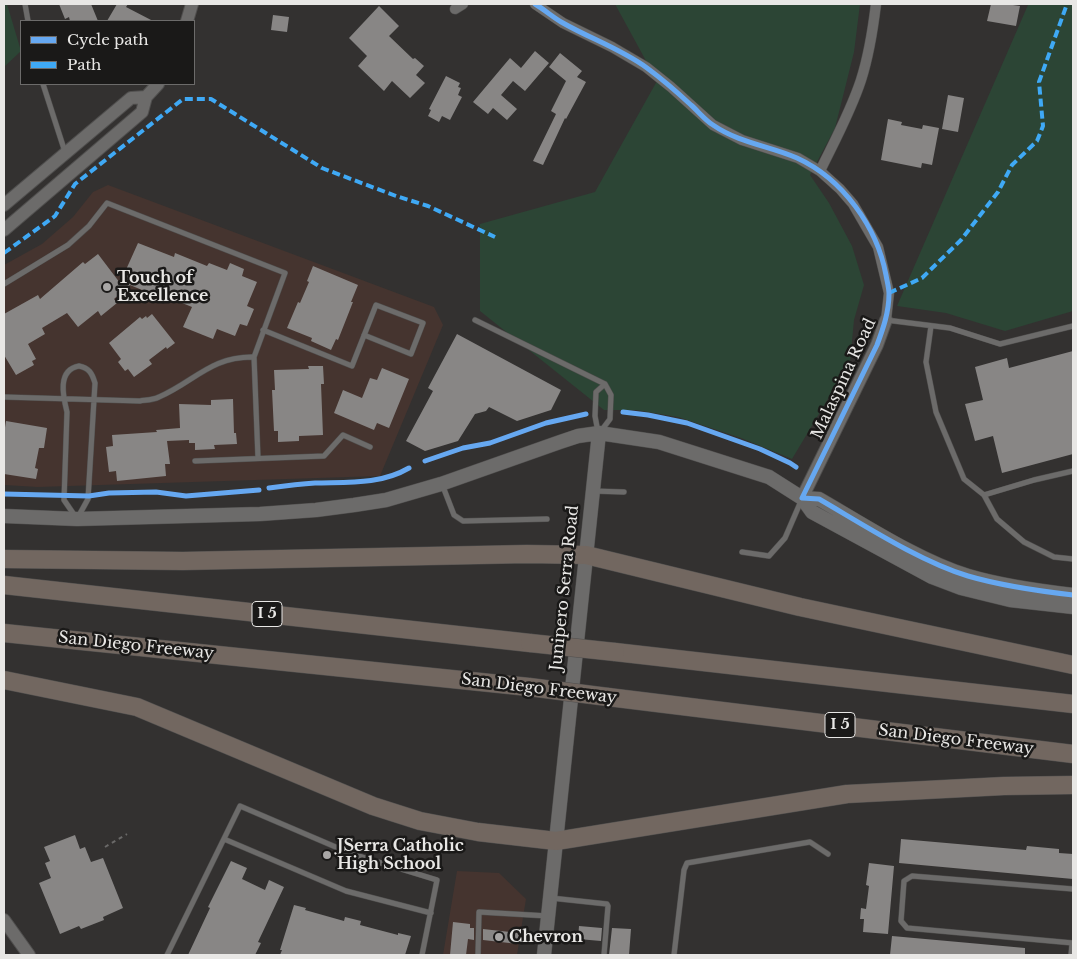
<!DOCTYPE html>
<html>
<head>
<meta charset="utf-8">
<style>
  body { margin:0 }
  #map { position:relative; width:1077px; height:959px; overflow:hidden; background:#333130; font-family:"Libre Baskerville",serif }
  canvas { display:block }
  .frame { position:absolute; inset:0; border:5px solid #e8e7e5; pointer-events:none }
  .legend { position:absolute; left:20px; top:20px; width:175px; height:65px; box-sizing:border-box; background:#1a1918; border:1px solid #6c6b6a; margin:0; padding:6px 9px; list-style:none; font-size:15px; color:#e8e7e5 }
  .legend li { display:flex; align-items:center; gap:10px; height:25px }
  .legend b { width:25px; border:1px solid #6c6b6a }
</style>
</head>
<body>
<div id="map">
<canvas width="1077" height="959"></canvas>
<div class="frame"></div>
<ul class="legend">
<li><b style="height:6px;background:#66a8f1"></b>Cycle path</li>
<li><b style="height:6px;background:#3fa9f5"></b>Path</li>
</ul>
</div>
<script>
const context = document.querySelector('canvas').getContext('2d');
context.lineJoin = 'round';
function fill(path, color) {
  context.fillStyle = color;
  context.fill(path, 'evenodd');
}
function trace(path, color, width, dash) {
  context.strokeStyle = color;
  context.lineWidth = width;
  context.lineCap = dash ? 'butt' : 'round';
  context.setLineDash(dash || []);
  context.stroke(path);
}
function drawText(font, color, halo, rows, align = 'center') {
  context.font = font + ' "Libre Baskerville",serif';
  context.lineWidth = 5;
  context.setLineDash([]);
  context.textBaseline = 'middle';
  context.strokeStyle = halo;
  context.fillStyle = color;
  for (const [text, x, y, turn = 0] of rows) {
    context.save();
    context.translate(x, y);
    context.rotate((+turn || 0) * Math.PI / 180);
    context.textAlign = isNaN(turn) ? turn : align;
    if (halo) context.strokeText(text, 0, 0);
    context.fillText(text, 0, 0);
    context.restore();
  }
}
fill(new Path2D(`
  M108 185 434 307 443 325 380 476 38 487 4 485V265L42 244 73 217 93 192Z
  M457 871 499 873 526 899 517 955H443Z`), '#45342f');
fill(new Path2D(`
  M4 4H7L21 51 4 67Z
  M615 4H860L854 52 835 128 810 175 829 203 852 246 864 285 854 320 850 362 792 459 741 438 678 417 636 410H604L480 311V224L595 192 657 81Z
  M1024 4H1073V311L1005 331 946 313 897 306 1028 5Z`), '#2c4535');
fill(new Path2D(`
  M59 4H91L98 21H70L69 17 65 19Z
  M117 4H128L126 7 153 21H107Z
  M991 4H1006L1020 6 1016 26 987 21Z
  M379 6 399 26 389 36 413 59 415 58 424 66 416 75 425 83 410 98 392 81 384 91 358 66 367 56 349 38Z
  M273 15 289 17 287 32 271 30Z
  M535 51 549 63 525 91 513 81 501 95 517 109 507 120 493 108 488 114 473 102 510 58 521 68Z
  M560 53 582 71 577 77 586 82 566 119 565 118 543 165 533 161 556 114 551 111 566 81 549 67Z
  M446 76 460 83 458 87 461 88 458 95 462 97 450 120 442 116 439 122 428 116 431 110 429 109Z
  M948 95 964 98 958 132 942 129Z
  M888 119 902 122 901 125 922 129 923 125 939 128 932 165 922 163 921 168 881 160Z
  M138 243 174 257 175 253 207 266 209 263 227 270 230 263 244 269 242 276 257 282 247 306 254 309 247 326 240 324 235 336 217 329 213 339 183 327 192 307 160 294 159 297 130 285 114 299 117 303 101 316 98 311 78 327 67 313 42 328 45 334 28 344 36 359 32 361 34 365 16 375 4 355V314L38 295 40 299 83 262 85 264 98 254 120 283Z
  M313 266 358 285 351 302H353L338 340 336 339 331 350 311 341 312 338 287 328 298 302 300 303 309 282 307 281Z
  M152 314 175 343 167 349 166 347 149 360 152 364 134 377 128 369 125 371 118 362 121 359 109 343 140 317 142 319 146 316 147 318Z
  M457 334 561 390 551 410 517 421 489 407 486 411 475 414 458 441 425 451 406 441 433 391 428 388Z
  M1073 351V454L1002 473 993 436 975 441 965 404 983 400 975 367 1007 358 1009 368Z
  M308 366H323L324 384H321L323 435 299 436V441L278 442V431H274L272 390H275L274 370 309 369Z
  M382 368 409 379 389 428 377 423 374 430 334 413 343 390 362 398 370 378 377 380Z
  M233 399 234 433H236L237 444 214 445 215 449 195 450V443H189V440L167 441 170 464H165L166 476 117 481 116 471 109 472 106 447 113 446 112 435 157 432 156 430 180 428 179 404 211 405V400Z
  M6 421 47 428 44 448H39L35 468 38 469 36 479 4 474V434Z
  M75 835 80 849 85 847 91 862 103 858 123 908 103 917 104 920 81 929 79 926 60 934 39 883 51 878 45 863 50 861 44 847Z
  M901 839 1026 850 1027 846 1059 849V853L1073 854V879L899 863Z
  M231 861 247 868 242 879 265 890 269 880 284 887 258 942 261 943 255 955H188L210 908 208 907Z
  M869 863 894 866 888 934 863 932 864 919H860L861 908 866 909 869 886 866 885Z
  M294 905 306 908 305 910 344 921 345 917 361 921 360 925 398 935V933L411 936 405 955H280L282 950H280Z
  M453 922 470 924V928H474V940L468 939 466 955H450Z
  M579 926 602 928 601 941 578 939Z
  M612 928 631 929 629 955H609Z
  M483 929 519 933 518 944 483 940Z
  M892 936 1025 948V955H890Z`), '#888685');
const service = new Path2D(`
  M25 4 28 21
  M43 84 65 152
  M4 284 68 245 89 226 107 203 285 273 254 357 258 458
  M475 320 605 384 611 395 610 419 601 431
  M886 320 950 328 1000 344 1073 326
  M931 326 926 362 936 412 964 479 984 495 1034 480 1073 471
  M263 330 352 366 376 305 423 323 411 354 364 335
  M79 366C89 368 92 373 95 383L88 499 77 519 64 500 67 412C63 396 57 370 79 366Z
  M4 397 140 401C146 400 153 400 159 397 194 382 211 356 254 357
  M598 432 595 416 596 392 605 384
  M195 461 324 456 343 435 370 447
  M442 484 454 515 463 521 547 519
  M593 491 624 492
  M984 495 997 519 1024 542 1054 557 1073 559
  M742 552 769 556 785 538 801 501
  M224 839 346 891 431 913
  M1073 889 912 876 904 881 901 921 907 928 1073 943
  M551 898 607 904 608 906 604 955
  M167 955 240 806 352 854 437 880 422 955
  M478 955 479 912 548 916
  M674 955 684 870 687 863 810 842 828 854
  M1071 955 1072 944`);
const minor = new Path2D(`
  M535 4 563 23 612 47 646 67 671 87 713 125 742 140 798 158 820 171 840 189 853 204 878 247 889 293 886 320
  M455 9 463 4
  M820 171C834 142 851 111 861 80 869 55 873 29 876 4`);
const tertiary = new Path2D(`
  M187 21 192 4
  M4 205 131 98 146 97
  M4 230 142 112 146 97 158 84
  M802 498 877 345 886 320
  M4 920 29 955`);
const secondary = new Path2D(`
  M802 498 819 499C864 525 919 561 968 576 1002 586 1038 591 1073 595
  M4 516 77 519 260 514 316 510 354 505 386 500 441 484 560 442 578 436 599 433 659 442 769 477 802 498 812 512 932 577 961 588 1010 600 1073 607
  M544 955 599 433`);
const motorway = new Path2D(`
  M4 559 183 561 527 554 586 555 800 607 1073 665
  M4 585 530 643
  M4 633 529 687
  M615 652 1073 704
  M4 680 137 707 373 806 420 821 478 832 556 841 847 794 1004 786 1073 785
  M608 697 1073 754`);
trace(service, '#504f4e', 6);
trace(minor, '#504f4e', 11);
trace(tertiary, '#504f4e', 14);
trace(secondary, '#504f4e', 15);
trace(motorway, '#504f4e', 19);
trace(new Path2D(`
  M105 847 127 834`), '#6a6968', 2, [4, 4]);
trace(service, '#6c6b6a', 5);
trace(minor, '#6c6b6a', 10);
trace(tertiary, '#6c6b6a', 12);
trace(secondary, '#6c6b6a', 14);
trace(motorway, '#726760', 18);
const motorwayBridge = new Path2D(`
  M530 643 615 652
  M529 687 608 697`);
trace(motorwayBridge, '#504f4e', 19, []);
trace(motorwayBridge, '#726760', 18);
trace(new Path2D(`
  M4 253 55 216 75 184 183 99H211L322 168 396 196 428 206 495 237
  M889 293 922 278 961 240 998 192 1012 165 1037 141 1043 126 1039 82 1067 4`), '#3fa9f5', 4, [8, 4]);
trace(new Path2D(`
  M535 4C545 10 554 18 563 23 591 39 621 49 647 68 662 79 677 92 691 105 698 111 705 120 713 125 739 143 770 146 797 158 843 179 877 227 886 275 887 281 889 288 889 294 889 312 883 329 877 345L802 498 819 499C864 525 919 561 968 576 1002 586 1038 591 1073 595
  M623 412 648 415 687 423 760 449 790 463 796 467
  M425 461 463 448 490 443 546 423 586 414
  M269 488C284 486 300 484 315 483 347 482 380 485 409 468
  M4 494 89 496 109 493 156 492 186 496 259 490`), '#66a8f1', 5);
for (const [x, y, r, color] of [
  [107,287,5,"#a9a7a6"],
  [327,855,5,"#a9a7a6"],
  [499,937,5,"#a9a7a6"]
]) {
  const dot = new Path2D();
  dot.arc(x, y, r, 0, 2 * Math.PI);
  context.fillStyle = color;
  context.fill(dot);
  trace(dot, '#1a1918', 2);
}
for (const [x, y, w] of [
  [267,614,30],
  [840,725,30]
]) {
  const box = new Path2D();
  box.roundRect(x - w / 2, y - 12.5, w, 25, 4);
  context.fillStyle = '#1a1918';
  context.fill(box);
  trace(box, '#e8e7e5', 1);
}
drawText('bold 15px', '#e8e7e5', null, [
  ["I 5",267,614],
  ["I 5",840,725]
]);
drawText('bold 16px', '#e8e7e5', '#1a1918', [
  ["Touch of",117,278],
  ["Excellence",117,296],
  ["JSerra Catholic",337,846],
  ["High School",337,864],
  ["Chevron",509,937]
], 'left');
drawText('16px', '#e8e7e5', '#1a1918', [
  ["Malaspina Road",844,379,-65],
  ["Junipero Serra Road",565,588,-84],
  ["San Diego Freeway",136,646,6],
  ["San Diego Freeway",539,689,7],
  ["San Diego Freeway",956,740,7]
]);
</script>
</body>
</html>
